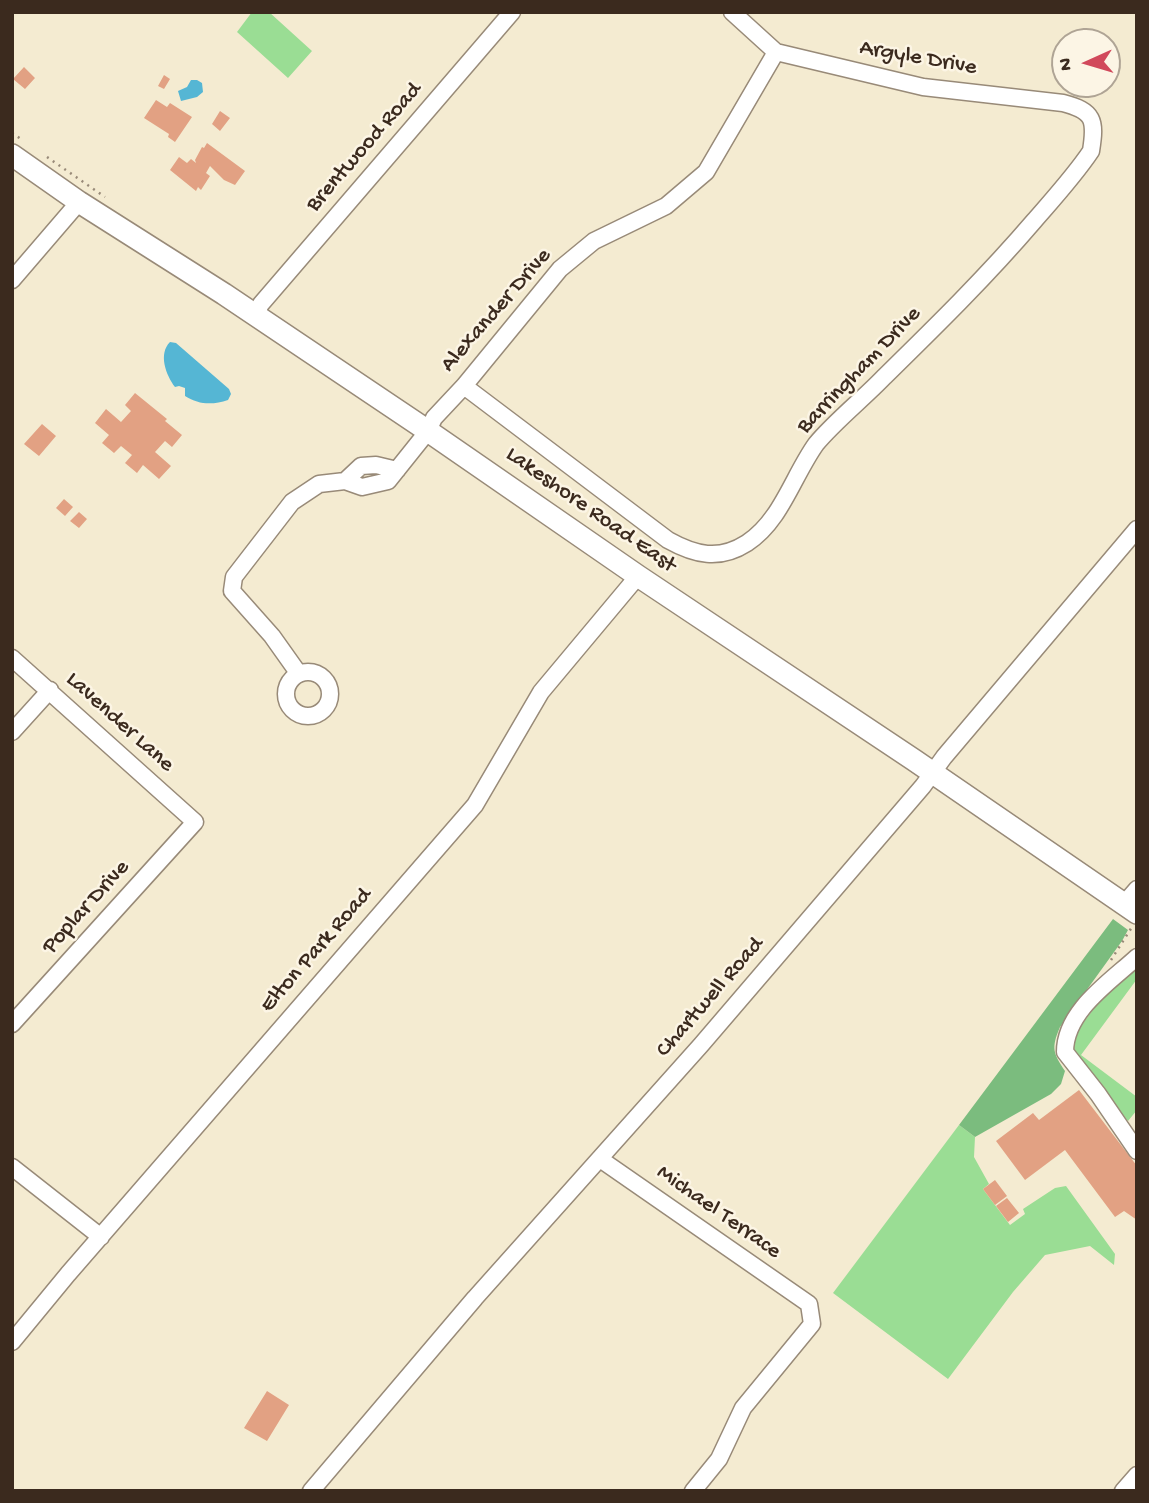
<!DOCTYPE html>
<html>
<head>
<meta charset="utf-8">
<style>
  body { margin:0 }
  #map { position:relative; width:1149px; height:1503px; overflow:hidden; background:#f4ebd1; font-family:"Gochi Hand",sans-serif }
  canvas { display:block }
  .frame { position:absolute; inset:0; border:14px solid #3b2a1e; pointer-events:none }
  .north { position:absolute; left:1051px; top:28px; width:70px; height:70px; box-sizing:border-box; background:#fcf5e5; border:2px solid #afa495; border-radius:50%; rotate:266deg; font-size:19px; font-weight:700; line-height:28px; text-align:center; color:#3b2a1e }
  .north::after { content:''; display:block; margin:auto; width:24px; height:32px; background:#d1495b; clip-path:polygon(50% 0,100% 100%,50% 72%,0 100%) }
</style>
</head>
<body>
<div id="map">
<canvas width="1149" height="1503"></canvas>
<div class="frame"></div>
<div class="north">N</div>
</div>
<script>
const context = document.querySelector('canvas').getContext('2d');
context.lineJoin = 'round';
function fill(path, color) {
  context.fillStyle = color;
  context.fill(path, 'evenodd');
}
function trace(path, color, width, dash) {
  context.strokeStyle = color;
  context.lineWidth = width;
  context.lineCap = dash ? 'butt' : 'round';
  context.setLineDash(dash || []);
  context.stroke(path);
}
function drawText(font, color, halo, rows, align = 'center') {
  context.font = font + ' "Gochi Hand",sans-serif';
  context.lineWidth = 5;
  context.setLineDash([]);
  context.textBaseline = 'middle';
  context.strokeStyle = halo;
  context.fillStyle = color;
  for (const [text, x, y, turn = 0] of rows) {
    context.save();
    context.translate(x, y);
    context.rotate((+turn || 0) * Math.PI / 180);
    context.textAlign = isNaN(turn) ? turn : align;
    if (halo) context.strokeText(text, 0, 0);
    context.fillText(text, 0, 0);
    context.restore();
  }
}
fill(new Path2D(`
  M252 12H269L312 51 288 78 237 32Z
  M1137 968V979L1081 1055 1137 1097V1110L1128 1121 1071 1054V1039L1104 995Z
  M959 1125 975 1137 974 1157 989 1184 983 1189 1010 1225 1025 1214 1023 1209 1055 1188 1066 1186 1115 1254 1114 1265 1090 1246 1045 1255 1013 1292 948 1379 833 1293Z`), '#9add94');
fill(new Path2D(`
  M1113 919 1128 930 1122 941 1060 1027C1051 1048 1053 1053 1065 1071L1061 1084 1051 1094 975 1137 959 1125Z`), '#7bbc7e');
fill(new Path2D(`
  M191 80H197L202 83 203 92 197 97 181 101 178 91 187 87Z
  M170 342 176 343 229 389 231 394 228 400C213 405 199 405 185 396V388L179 386 175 387C166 375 158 354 170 342Z`), '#55b6d4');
fill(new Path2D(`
  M24 67 35 78 25 89 13 79Z
  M164 75 170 79 164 89 158 86Z
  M156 100 167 107 170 103 192 117 175 142 168 137 169 134 144 118Z
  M220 111 230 118 220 131 212 124Z
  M207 143 245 171 235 185 224 180 210 166 206 173 210 176 201 190 198 187 196 191 170 170 179 157 187 163 191 159 196 163 195 160 202 147 204 148Z
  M135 393 167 419 165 421 182 435 172 447 165 441 155 452 171 466 159 479 143 465 137 473 125 463 132 455 121 446 114 453 102 443 109 435 95 423 106 409 121 422 131 411 125 405Z
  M42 424 56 436 39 456 24 444Z
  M64 499 73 507 65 516 56 508Z
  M79 512 87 519 79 528 70 521Z
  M1079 1090 1137 1166V1220L1124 1211 1115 1217 1065 1150 1025 1180 996 1141 1033 1113 1039 1120Z
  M995 1180 1007 1196 995 1205 983 1189Z
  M1007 1198 1019 1213 1008 1222 996 1206Z
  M267 1391 289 1405 267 1441 244 1428Z`), '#e2a183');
const minor = new Path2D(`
  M12 280 79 202
  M255 315 261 304 512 12
  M464 386 668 540C695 555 719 561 747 543 781 521 793 476 816 444 834 422 864 398 884 377 936 326 987 276 1034 221 1054 198 1075 175 1091 151 1096 120 1094 111 1063 103L923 87 776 52 732 12
  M345 481 361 466 376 465 397 470
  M12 658 195 822 12 1024
  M286 694a22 22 0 1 1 44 0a22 22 0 1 1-44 0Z
  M299 674 272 636 232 591 234 577 292 502 319 484 345 481 362 487 388 481 428 431 434 418 464 386 560 269 594 241 666 206 706 172 776 52
  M12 732 50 690
  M1124 904 1137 889
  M1137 957C1110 982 1065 1011 1065 1052L1098 1094 1137 1151
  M600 1159 809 1304 812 1324 743 1408 719 1459 693 1491
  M12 1167 101 1237
  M12 1342 68 1274 475 805 541 692 638 576
  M311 1491 475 1298 701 1045 923 786 944 757 1137 529
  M1123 1491 1137 1475`);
const major = new Path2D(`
  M12 155 79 202 224 294 428 431 638 576 914 760 1137 913`);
trace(minor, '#988a78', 19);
trace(major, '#988a78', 24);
trace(new Path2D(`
  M12 133 21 139
  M47 157 105 197
  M1111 960 1132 927`), '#988a78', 2.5, [2, 5]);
trace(minor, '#fff', 16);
trace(major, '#fff', 21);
drawText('23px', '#3b2a1e', '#fcf5e5', [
  ["Argyle Drive",918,59,10],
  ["Brentwood Road",365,148,-49],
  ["Alexander Drive",497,311,-49],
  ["Barringham Drive",860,371,-46],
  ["Lakeshore Road East",590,511,35],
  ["Lavender Lane",119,723,42],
  ["Poplar Drive",87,908,-48],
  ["Elton Park Road",317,951,-49],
  ["Chartwell Road",711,998,-49],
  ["Michael Terrace",718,1213,35]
]);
</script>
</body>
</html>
